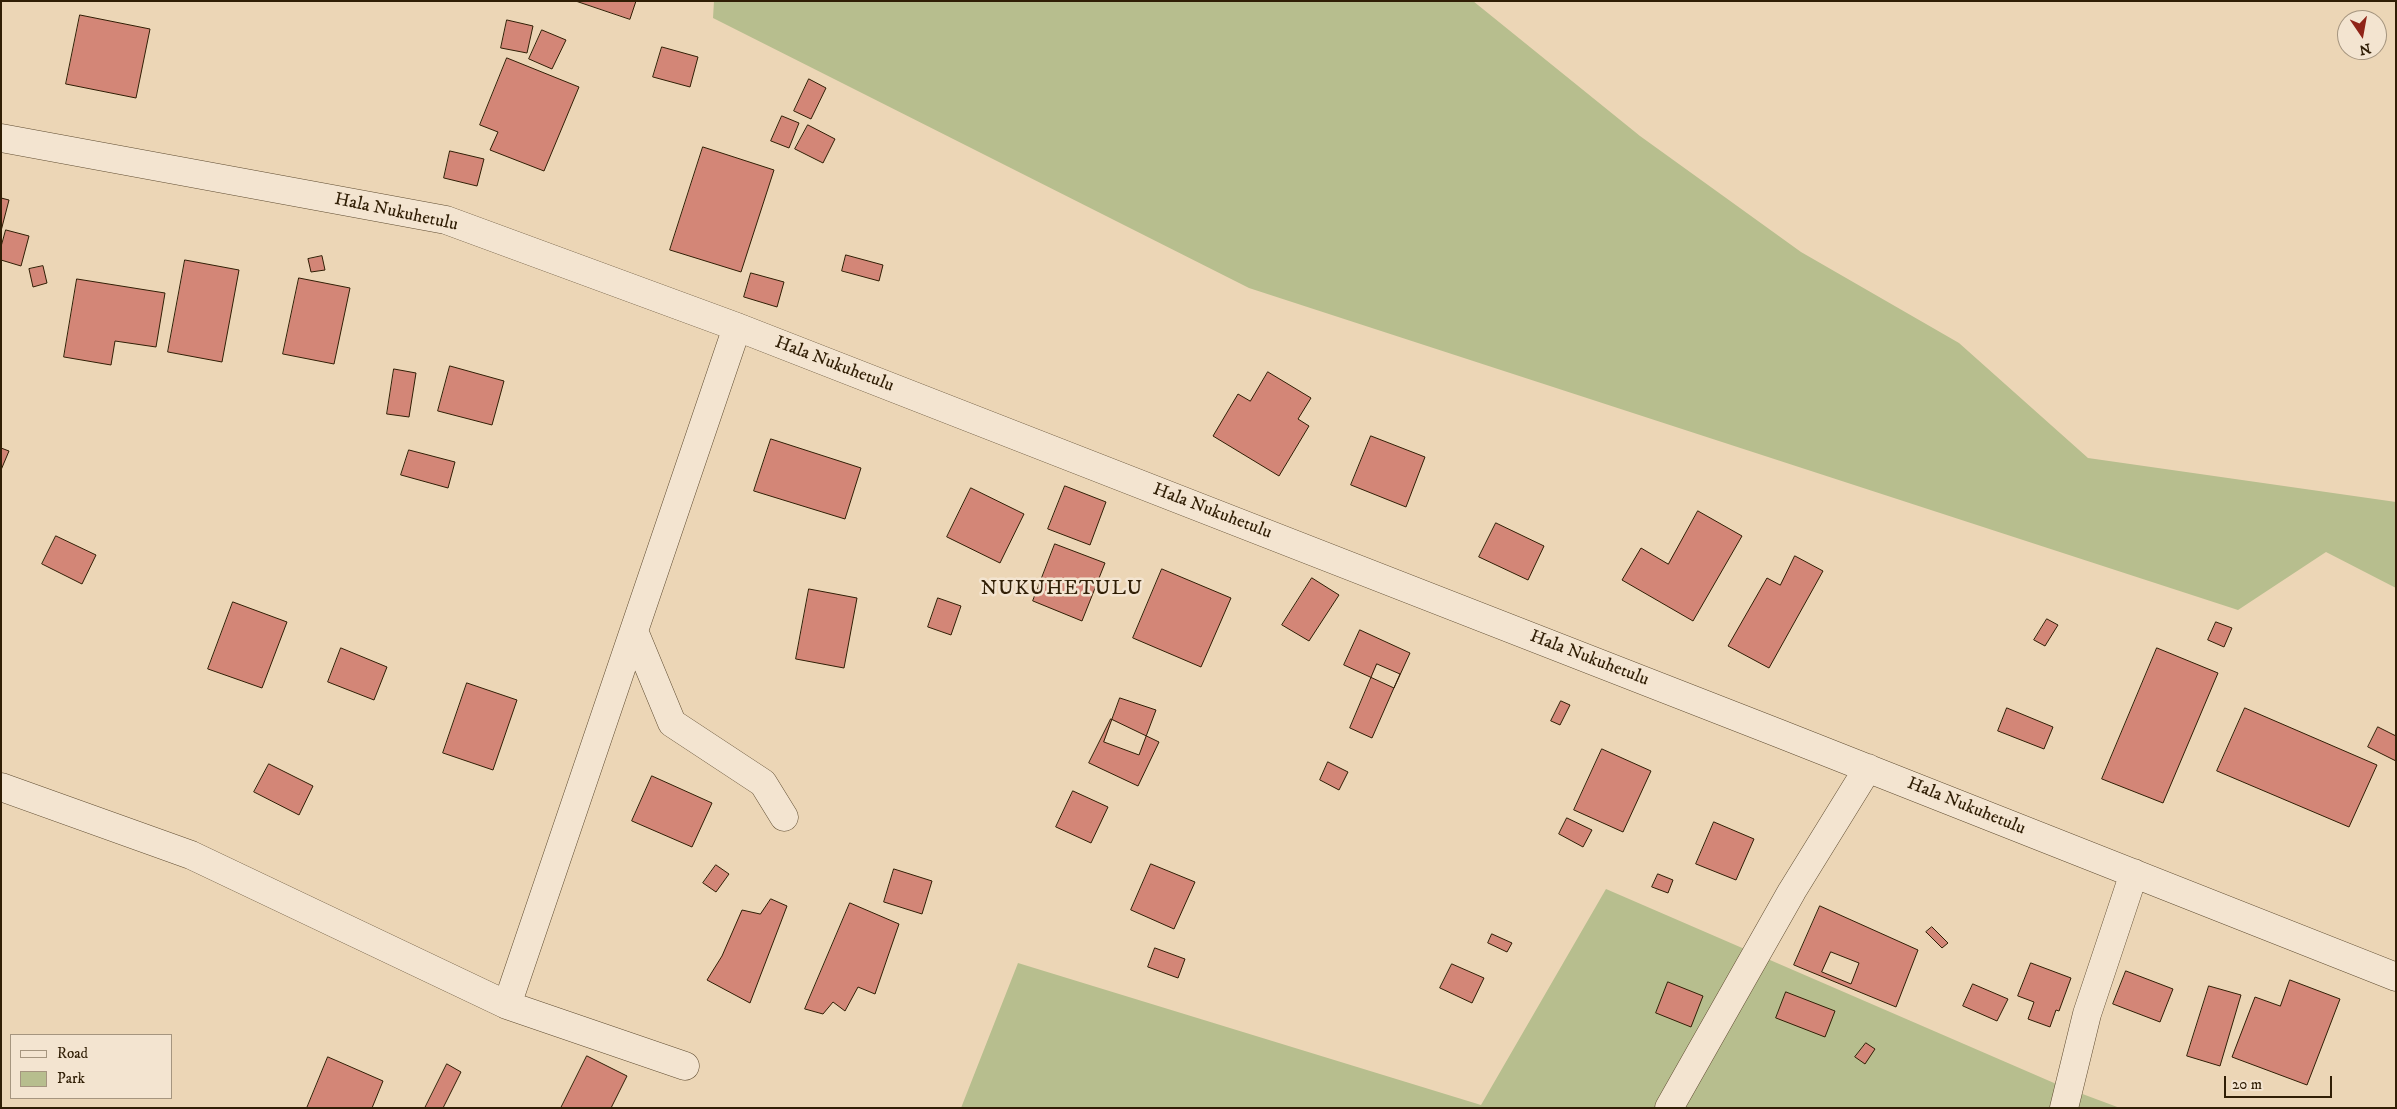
<!DOCTYPE html>
<html>
<head>
<meta charset="utf-8">
<style>
  body { margin:0 }
  #map { position:relative; width:2397px; height:1109px; overflow:hidden; background:#ecd6b6; font-family:"IM FELL DW Pica",serif }
  canvas { display:block }
  .frame { position:absolute; inset:0; border:2px solid #301e05; pointer-events:none }
  .legend { position:absolute; left:10px; top:1034px; width:162px; height:65px; box-sizing:border-box; background:#f3e4d0; border:1px solid #a5957f; margin:0; padding:6px 9px; list-style:none; font-size:15px; color:#301e05 }
  .legend li { display:flex; align-items:center; gap:10px; height:25px }
  .legend b { width:25px; border:1px solid #a5957f }
  .north { position:absolute; left:2337px; top:10px; width:50px; height:50px; box-sizing:border-box; background:#f3e4d0; border:1px solid #a5957f; border-radius:50%; rotate:168deg; font-size:14px; font-weight:700; line-height:20px; text-align:center; color:#301e05 }
  .north::after { content:''; display:block; margin:auto; width:18px; height:22px; background:#8f2418; clip-path:polygon(50% 0,100% 100%,50% 72%,0 100%) }
  .scale { position:absolute; left:2224px; top:1076px; width:108px; height:22px; box-sizing:border-box; border:2px solid #301e05; border-top:0; padding-left:6px; font-size:15px; line-height:18px; white-space:nowrap; color:#301e05; -webkit-text-stroke:4px #f3e4d0; paint-order:stroke }
</style>
</head>
<body>
<div id="map">
<canvas width="2397" height="1109"></canvas>
<div class="frame"></div>
<ul class="legend">
<li><b style="height:6px;background:#f3e4d0"></b>Road</li>
<li><b style="height:14px;background:#b7be8e"></b>Park</li>
</ul>
<div class="north">N</div>
<div class="scale">20 m</div>
</div>
<script>
const context = document.querySelector('canvas').getContext('2d');
context.lineJoin = 'round';
function fill(path, color) {
  context.fillStyle = color;
  context.fill(path, 'evenodd');
}
function trace(path, color, width, dash) {
  context.strokeStyle = color;
  context.lineWidth = width;
  context.lineCap = dash ? 'butt' : 'round';
  context.setLineDash(dash || []);
  context.stroke(path);
}
function drawText(font, color, halo, rows, align = 'center') {
  context.font = font + ' "IM FELL DW Pica",serif';
  context.lineWidth = 5;
  context.setLineDash([]);
  context.textBaseline = 'middle';
  context.strokeStyle = halo;
  context.fillStyle = color;
  for (const [text, x, y, turn = 0] of rows) {
    context.save();
    context.translate(x, y);
    context.rotate((+turn || 0) * Math.PI / 180);
    context.textAlign = isNaN(turn) ? turn : align;
    if (halo) context.strokeText(text, 0, 0);
    context.fillText(text, 0, 0);
    context.restore();
  }
}
fill(new Path2D(`
  M714 1H1473L1640 136 1801 252 1959 343 2088 458 2396 502V588L2326 552 2238 610 1249 288 713 18Z
  M1606 889 2061 1086 2120 1108H961L1018 963 1481 1105Z`), '#b7be8e');
const building = new Path2D(`
  M576 1H636L630 19Z
  M80 15 150 29 136 98 66 84Z
  M507 20 533 26 527 53 501 48Z
  M542 30 566 40 552 69 529 59Z
  M662 47 698 57 690 87 653 77Z
  M507 58 579 87 544 171 490 150 498 132 480 125Z
  M809 79 826 88 811 119 794 111Z
  M782 116 799 123 789 148 771 141Z
  M808 125 835 139 823 163 795 149Z
  M703 147 774 170 741 272 670 250Z
  M450 151 484 159 477 186 444 178Z
  M1 198 9 200 1 231Z
  M6 230 29 236 21 266 1 260V247Z
  M846 255 883 265 879 281 842 271Z
  M322 256 325 270 311 272 308 259Z
  M185 260 239 270 222 362 168 352Z
  M43 266 47 283 33 287 29 269Z
  M751 273 784 282 777 307 744 297Z
  M299 278 350 288 334 364 283 354Z
  M77 279 165 293 156 347 115 341 111 365 64 357Z
  M450 366 504 381 492 425 438 411Z
  M394 369 416 373 409 417 387 414Z
  M1268 372 1311 398 1298 419 1309 426 1279 476 1213 436 1238 394 1250 401Z
  M1371 436 1425 457 1406 507 1351 485Z
  M771 439 861 468 845 519 754 491Z
  M1 448 9 451 1 470Z
  M409 450 455 462 448 488 401 475Z
  M1065 486 1106 502 1090 545 1048 529Z
  M971 488 1024 514 1000 563 947 537Z
  M1698 511 1742 536 1693 621 1622 580 1641 548 1668 564Z
  M1496 523 1544 546 1528 580 1479 557Z
  M56 536 96 555 82 584 42 564Z
  M1055 544 1105 563 1082 621 1033 601Z
  M1795 556 1823 571 1769 668 1728 646 1767 578 1780 585Z
  M1162 569 1231 598 1201 667 1133 638Z
  M1312 578 1339 595 1309 641 1282 625Z
  M809 589 857 598 844 668 796 659Z
  M938 598 961 606 951 635 928 627Z
  M233 602 287 622 262 688 208 669Z
  M2047 619 2058 625 2045 646 2034 640Z
  M2216 622 2232 628 2224 647 2208 640Z
  M1360 630 1410 653 1394 688 1344 665Z
  M341 648 387 667 374 700 328 682Z
  M2157 648 2218 673 2163 803 2102 779Z
  M1377 664 1400 674 1372 738 1350 728Z
  M467 683 517 700 493 770 443 753Z
  M1120 698 1156 710 1139 755 1104 742Z
  M1561 701 1570 705 1560 725 1551 721Z
  M2007 708 2053 727 2044 749 1998 731Z
  M2245 708 2377 765 2349 827 2217 771Z
  M1111 719 1159 742 1138 786 1089 763Z
  M2378 727 2396 736V761L2368 747Z
  M1602 749 1651 771 1623 832 1574 810Z
  M1328 762 1348 772 1339 790 1320 780Z
  M269 764 313 786 299 815 254 792Z
  M652 776 712 803 692 847 632 821Z
  M1073 791 1108 807 1091 843 1056 827Z
  M1567 818 1592 830 1583 847 1559 834Z
  M1714 822 1754 839 1736 880 1696 864Z
  M1151 864 1195 882 1174 929 1131 910Z
  M716 865 729 874 716 892 703 883Z
  M894 869 932 881 922 914 884 902Z
  M1658 874 1673 880 1668 893 1652 887Z
  M771 899 787 906 750 1003 707 980 722 956 742 910 760 914Z
  M850 903 899 924 875 994 858 987 845 1011 833 1002 823 1014 805 1009Z
  M1820 906 1918 950 1896 1007 1794 965Z
  M1932 927 1948 943 1942 948 1926 932Z
  M1492 934 1512 943 1507 952 1488 943Z
  M1155 948 1185 959 1178 978 1148 967Z
  M1831 952 1859 963 1851 984 1822 972Z
  M2031 963 2071 978 2059 1011 2056 1010 2050 1027 2028 1019 2034 1002 2018 996Z
  M1452 964 1484 978 1472 1003 1440 988Z
  M2126 971 2173 989 2160 1022 2113 1004Z
  M2290 980 2340 999 2307 1085 2232 1057 2255 997 2280 1006Z
  M1668 982 1703 996 1691 1027 1656 1013Z
  M1973 984 2008 999 1997 1021 1963 1006Z
  M2209 986 2241 995 2220 1066 2187 1056Z
  M1786 992 1835 1011 1825 1037 1776 1018Z
  M1866 1043 1875 1049 1865 1064 1855 1057Z
  M587 1056 627 1076 611 1108H561Z
  M328 1057 383 1081 372 1108H307Z
  M447 1064 461 1072 443 1108H425Z`);
fill(building, '#d38677');
trace(building, '#301e05', 1);
const minor = new Path2D(`
  M1 138 446 220 737 327 1778 733 2396 977
  M634 631 672 723 763 783 784 817
  M1 787 191 855 507 1005 685 1066
  M507 1005 737 327
  M1669 1108 1792 891 1868 768
  M2064 1108 2087 1014 2134 873`);
trace(minor, '#5f4c31', 29);
trace(minor, '#f3e4d0', 28);
drawText('18px', '#301e05', '#f3e4d0', [
  ["Hala Nukuhetulu",396,213,12],
  ["Hala Nukuhetulu",834,365,21],
  ["Hala Nukuhetulu",1212,512,21],
  ["Hala Nukuhetulu",1589,659,21],
  ["Hala Nukuhetulu",1966,807,22]
]);
context.letterSpacing = '1px';
drawText('20px', '#301e05', '#f3e4d0', [
  ["NUKUHETULU",1062,590]
]);
context.letterSpacing = '0px';
</script>
</body>
</html>
